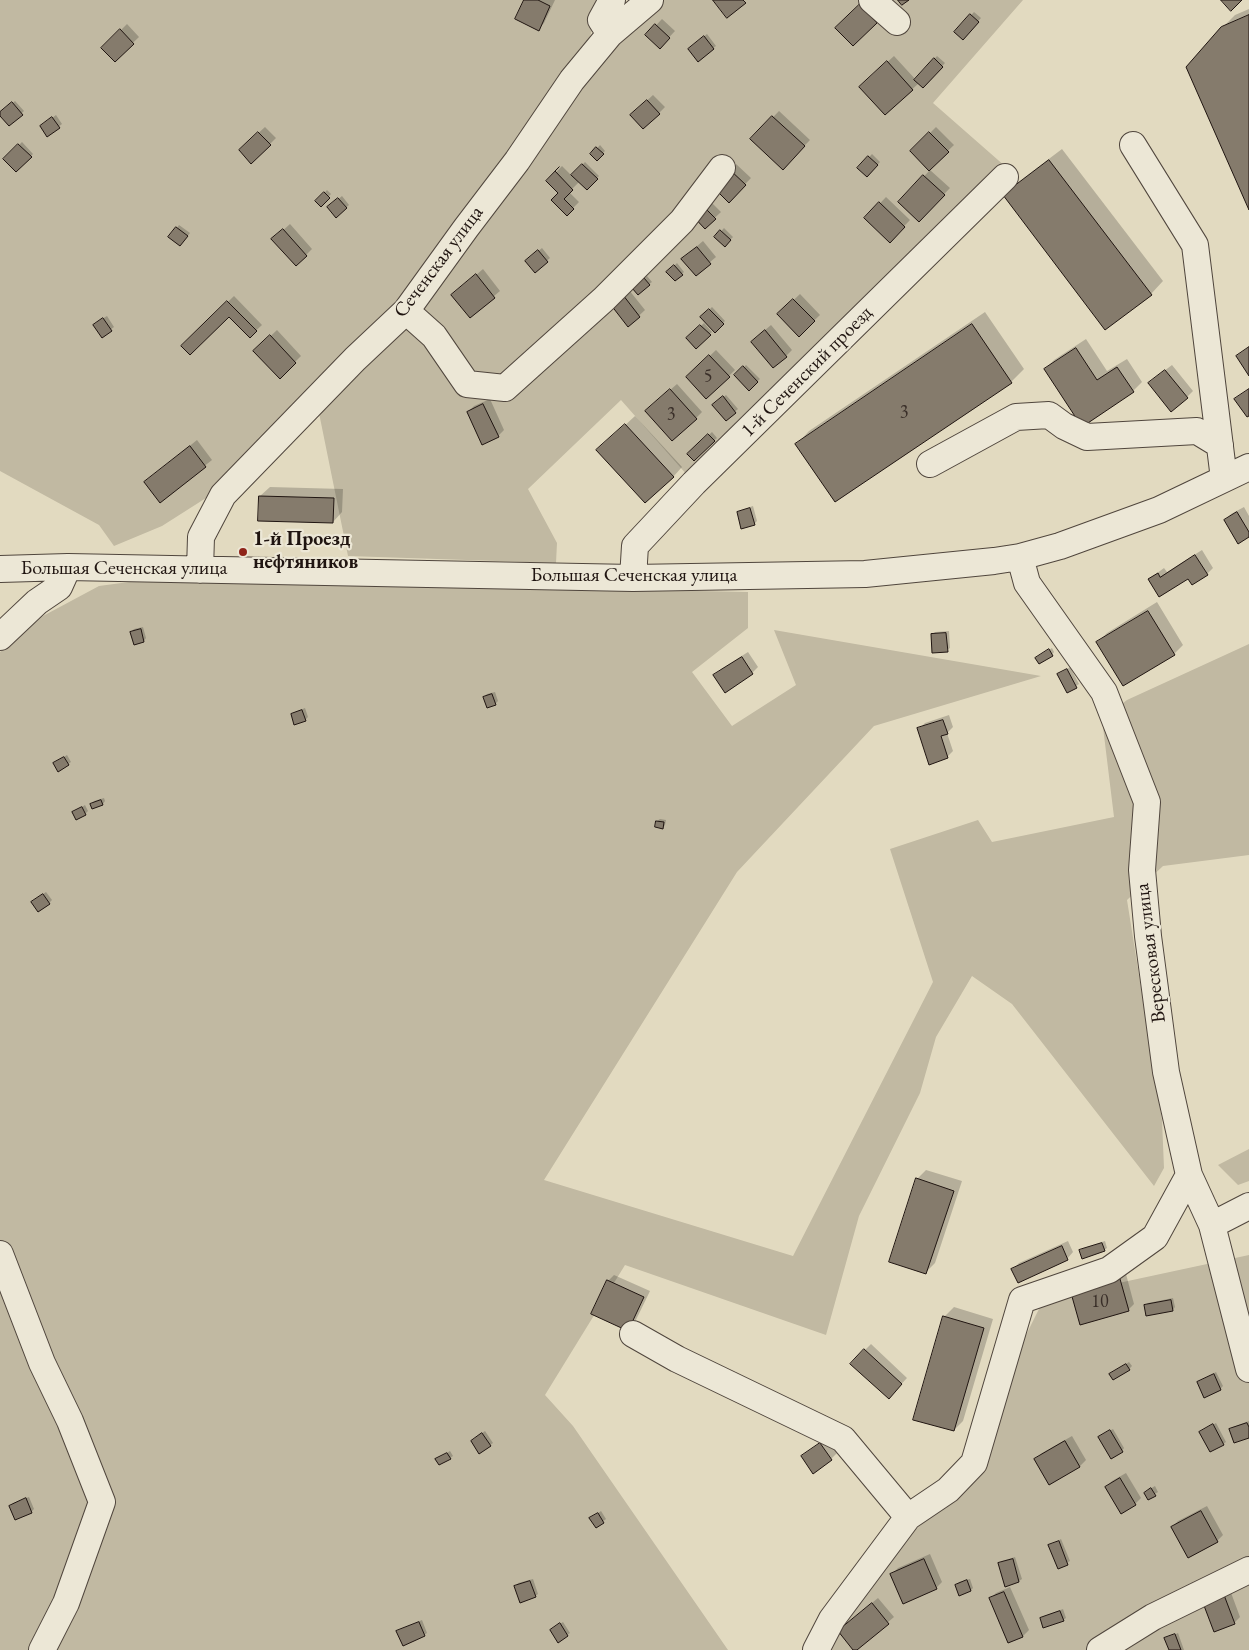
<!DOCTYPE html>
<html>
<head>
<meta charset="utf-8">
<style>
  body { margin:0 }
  canvas { display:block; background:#e2dac0 }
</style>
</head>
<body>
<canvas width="1249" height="1650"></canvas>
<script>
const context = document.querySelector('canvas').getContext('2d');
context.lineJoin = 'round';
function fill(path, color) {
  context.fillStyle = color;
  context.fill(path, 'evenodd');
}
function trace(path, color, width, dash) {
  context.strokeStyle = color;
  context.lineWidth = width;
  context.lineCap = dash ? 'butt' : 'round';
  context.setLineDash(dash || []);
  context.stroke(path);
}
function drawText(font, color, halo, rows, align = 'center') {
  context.font = font + ' "EB Garamond",serif';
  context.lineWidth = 4.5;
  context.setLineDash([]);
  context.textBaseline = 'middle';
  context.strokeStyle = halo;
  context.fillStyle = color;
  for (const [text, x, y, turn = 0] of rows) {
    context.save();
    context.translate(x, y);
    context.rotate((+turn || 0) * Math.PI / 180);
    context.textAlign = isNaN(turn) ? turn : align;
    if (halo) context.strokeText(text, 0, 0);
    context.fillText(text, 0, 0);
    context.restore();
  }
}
fill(new Path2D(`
  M0 0H606L594 23 587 47 400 304 217 491 162 526 114 546 99 525 0 471Z
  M661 0H1023L933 103 1006 167 688 476 621 400 528 489 557 543 556 563 348 556 319 413 578 84Z
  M144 580 748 592V628L692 672 732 726 796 685 774 630 1041 676 874 726 737 872 544 1180 793 1256 933 982 890 849 978 820 992 842 1114 817 1102 719 1127 700 1249 644V855L1163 866 1127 900 1162 1120 1164 1168 1154 1186 1012 1004 972 976 936 1037 920 1093 859 1216 826 1335 625 1265 545 1395 573 1426 728 1650H0V652L43 616 99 586Z
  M1249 1149V1181L1238 1185 1218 1165Z
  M1249 1255V1650H814L865 1597 901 1542 963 1489 1008 1371 1044 1299Z`), '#c1b9a2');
fill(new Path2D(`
  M526 0H555L544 23 538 29Z
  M1249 9V207L1222 28 1235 15Z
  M974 12 981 18 963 38 956 32Z
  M662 19 675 31 660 47 647 35Z
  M127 24 139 37 115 60 103 48Z
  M707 34 716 46 713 48 692 46Z
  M894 56 916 80 937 56 945 63 923 87 919 83 885 114 867 81Z
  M653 95 665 107 659 113 638 109Z
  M15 101 24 111 9 125 0 114Z
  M779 111 810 140 783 168 752 139Z
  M56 115 62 124 47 135 44 124Z
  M265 127 276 138 252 162 240 150Z
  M936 127 954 145 929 169 912 151Z
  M22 142 33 154 16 171 5 159Z
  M600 145 605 151 597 159 592 154Z
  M1062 149 1163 281 1151 294 1005 195 1017 183Z
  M872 154 880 162 867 176 859 168Z
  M585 162 599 176 587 188 580 181 569 192 579 202 567 214 560 193 548 181 562 166 572 176Z
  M736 164 751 178 729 201 714 187Z
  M930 170 950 188 925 214 900 202Z
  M327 190 331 194 321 205 317 201Z
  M342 196 349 205 336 216 329 207Z
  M886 197 910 220 890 241 866 218Z
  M708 199 721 212 705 227 692 214Z
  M290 224 312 249 296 265 279 234Z
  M179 225 190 233 183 242 177 228Z
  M724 228 733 237 725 245 716 237Z
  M703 241 716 257 696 274 689 253Z
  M542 248 550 258 535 271 530 258Z
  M677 263 684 272 675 280 668 272Z
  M483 269 500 291 470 316 453 295Z
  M647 276 652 282 649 284 636 285Z
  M629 290 645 310 629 325 612 305Z
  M800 294 820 315 799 335 779 314Z
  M234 296 262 325 250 336 229 315 183 346Z
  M712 307 725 321 715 331 702 317Z
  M985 312 1024 369 1011 382 835 501 797 444 809 431Z
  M107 316 114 327 102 336 97 322Z
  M704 323 712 332 696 347 688 338Z
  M771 325 792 350 786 356 758 336Z
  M277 330 301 356 280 377 255 351Z
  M1086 339 1107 371 1127 359 1142 382 1133 391 1045 369 1054 360Z
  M716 350 735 370 707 397 688 377Z
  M746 365 760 379 749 389 736 375Z
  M1172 365 1193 391 1187 397 1156 377Z
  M677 384 702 412 696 418 653 405Z
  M726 395 738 409 726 419 714 405Z
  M490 399 504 430 498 436 468 412 474 406Z
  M635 416 682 467 673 477 608 441Z
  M712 432 717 438 694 459 689 454Z
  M197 440 212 460 160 501 145 482Z
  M270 487 343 489 342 512 333 522 260 496Z
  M753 506 757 521 754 524 738 512 741 510Z
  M1244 507 1249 516V536L1225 520 1231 514Z
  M1202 550 1213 568 1207 574 1188 577 1149 579 1164 568 1167 572Z
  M1157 602 1183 645 1174 654 1098 642 1107 633Z
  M143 627 146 638 144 641 135 644 131 632 134 629Z
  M949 631 950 648 947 650 932 635 935 632Z
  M1052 648 1054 652 1052 655 1036 658Z
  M748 652 758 667 752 673 725 691 715 675 721 669Z
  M1070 667 1079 684 1067 692 1058 675Z
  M495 692 498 701 495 704 484 697 487 694Z
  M305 708 308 717 305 720 292 714 295 712Z
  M949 715 953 727 947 733 953 751 947 757 919 729 925 723Z
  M67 755 71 762 68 764 57 761Z
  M104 798 105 801 103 804 93 808 92 804 94 801Z
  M85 805 88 811 85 814 74 812Z
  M660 819 666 820 665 825 663 828 657 821Z
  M46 892 52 900 49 903 36 899Z
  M926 1170 962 1181 935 1263 926 1272 917 1179Z
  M1068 1241 1073 1252 1067 1259 1013 1269 1019 1263Z
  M1105 1241 1107 1248 1104 1250 1081 1251 1083 1248Z
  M1126 1274 1134 1304 1128 1310 1072 1294Z
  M614 1275 650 1291 634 1324 608 1281Z
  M1173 1298 1175 1307 1173 1310 1145 1306 1148 1303Z
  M954 1307 993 1319 963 1421 954 1430 944 1317Z
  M871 1344 907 1378 894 1392 865 1350Z
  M1129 1362 1132 1366 1129 1369 1110 1374Z
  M1216 1372 1223 1386 1220 1389 1198 1382Z
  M1249 1421V1437L1231 1430 1233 1427Z
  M1216 1423 1226 1442 1223 1444 1201 1432Z
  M1113 1429 1124 1448 1122 1451 1102 1435Z
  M485 1431 493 1443 490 1445 475 1438Z
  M1072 1436 1086 1460 1080 1466 1050 1483 1036 1459 1042 1453Z
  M826 1438 837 1453 831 1459 802 1457Z
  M450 1451 453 1456 450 1458 437 1459Z
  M1126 1473 1141 1498 1135 1504 1121 1512 1106 1487 1112 1481Z
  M1155 1486 1158 1492 1149 1498 1148 1490Z
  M29 1497 34 1509 31 1512 11 1506 13 1503Z
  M1207 1506 1223 1535 1217 1541 1172 1527 1178 1521Z
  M601 1511 606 1519 596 1527 594 1516Z
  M1061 1539 1070 1561 1059 1567 1050 1546Z
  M930 1554 942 1582 936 1588 892 1574 898 1568Z
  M1015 1557 1022 1579 1019 1581 1005 1585 999 1564 1002 1561Z
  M533 1579 538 1594 535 1596 516 1586 518 1583Z
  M970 1579 973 1588 971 1590 957 1585 959 1582Z
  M1010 1587 1029 1630 1023 1636 1009 1642 990 1599 996 1593Z
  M1230 1590 1240 1617 1234 1623 1204 1603Z
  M878 1598 894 1617 855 1650 845 1625Z
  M1063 1609 1066 1618 1063 1620 1041 1618 1044 1616Z
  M422 1620 427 1633 424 1635 398 1632 401 1629Z
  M563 1622 570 1633 567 1635 551 1630Z
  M1178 1633 1184 1650H1170L1166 1639Z`), '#0003');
const building = new Path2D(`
  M524 0H538L550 6 539 31 515 19Z
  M713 0H743L746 3 727 18Z
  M898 0H909L902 5Z
  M1221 0H1242L1231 11Z
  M859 5 877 23 853 46 835 28Z
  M970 14 979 22 963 40 954 32Z
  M1249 15V210L1186 67 1221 27Z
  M655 24 670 38 660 49 645 35Z
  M120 29 134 44 115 62 101 48Z
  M704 36 714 49 698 62 688 49Z
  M934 58 943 67 923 88 914 80Z
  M887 61 913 90 885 115 859 87Z
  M647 100 660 114 643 129 630 115Z
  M12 102 23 115 9 126 0 116V112Z
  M772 116 805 146 783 170 750 139Z
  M52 117 60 128 47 137 40 126Z
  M258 132 271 145 251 164 239 150Z
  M929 132 949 152 929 171 910 151Z
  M18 144 32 157 16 172 3 159Z
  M596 147 604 154 597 161 590 154Z
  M868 156 878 165 867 177 857 168Z
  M1049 160 1152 295 1105 330 1003 195Z
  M582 164 598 179 587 190 571 175Z
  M559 167 555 171 573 190 564 199 574 209 567 216 551 200 558 193 546 181Z
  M729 169 746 185 729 203 713 187Z
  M923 175 945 195 919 222 898 202Z
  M324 192 330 198 321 207 315 201Z
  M338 198 347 208 336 218 327 207Z
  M879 202 905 227 890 243 864 218Z
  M701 204 716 219 705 229 691 214Z
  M176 227 188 236 180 246 168 237Z
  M283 229 307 256 296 266 271 239Z
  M720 230 731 240 725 247 714 237Z
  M697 247 711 264 696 276 681 259Z
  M538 250 548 262 535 273 525 261Z
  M674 265 683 275 675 281 666 272Z
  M476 274 495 298 470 318 451 295Z
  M644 278 650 285 638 295 632 288Z
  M623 295 640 317 628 327 611 305Z
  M793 299 815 321 799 337 777 314Z
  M227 301 257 331 250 338 229 317 190 355 181 346Z
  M709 309 724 324 715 333 700 317Z
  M103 318 112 331 102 338 93 325Z
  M972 324 1012 383 835 502 795 444Z
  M700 325 711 335 696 349 686 338Z
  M765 330 787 357 773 368 751 342Z
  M270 335 296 363 280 379 253 351Z
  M1249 347V376L1236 356Z
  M1076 348 1097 380 1117 367 1134 392 1082 427 1044 369Z
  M709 355 730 377 706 399 686 377Z
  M743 366 758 382 749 391 734 375Z
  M1165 370 1188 398 1171 412 1148 383Z
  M670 389 697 419 672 441 645 411Z
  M1249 389V416L1247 417 1234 399Z
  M723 396 736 413 726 421 712 405Z
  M483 404 499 437 482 445 467 412Z
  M625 424 674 477 645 503 596 450Z
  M708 434 715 441 694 461 687 454Z
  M190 446 206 467 160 503 144 482Z
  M259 496 334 498 333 523 258 521Z
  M750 508 755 525 741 529 737 512Z
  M1237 512 1249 532V537L1238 544 1224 520Z
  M1195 555 1208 575 1192 585 1188 579 1159 597 1148 579 1158 573 1160 577Z
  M1148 611 1175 655 1123 686 1096 642Z
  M141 629 144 642 134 645 130 632Z
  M946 633 948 652 932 653 931 634Z
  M1049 649 1053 656 1039 664 1035 658Z
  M742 657 753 674 725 693 713 675Z
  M1067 669 1077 688 1067 693 1057 674Z
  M492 694 496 705 487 708 483 697Z
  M302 710 306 721 294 725 291 714Z
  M943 720 948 734 941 736 948 758 929 765 917 728Z
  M64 757 69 765 58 772 53 763Z
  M101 800 103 805 92 809 90 804Z
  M82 807 86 815 76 820 72 812Z
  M656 821 664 822 663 829 655 827Z
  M43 894 50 904 38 912 31 902Z
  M916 1178 954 1191 926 1274 889 1262Z
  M1102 1243 1105 1251 1082 1259 1079 1250Z
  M1062 1246 1068 1260 1018 1283 1011 1269Z
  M1120 1279 1129 1311 1080 1325 1071 1293Z
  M607 1280 644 1297 628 1331 591 1314Z
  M1171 1300 1173 1311 1146 1316 1144 1305Z
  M943 1316 984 1328 954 1431 913 1420Z
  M864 1349 902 1384 889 1399 850 1364Z
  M1126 1364 1130 1370 1113 1380 1109 1374Z
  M1214 1374 1221 1390 1204 1398 1197 1382Z
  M1247 1423 1249 1427V1438L1234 1443 1229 1429Z
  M1213 1424 1224 1445 1210 1452 1199 1432Z
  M1110 1430 1123 1452 1111 1459 1098 1437Z
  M482 1433 491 1446 479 1454 471 1441Z
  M1065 1441 1080 1467 1049 1485 1034 1459Z
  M820 1443 832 1460 813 1474 801 1456Z
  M447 1453 451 1459 439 1465 435 1459Z
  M1120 1478 1136 1505 1121 1514 1105 1487Z
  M1151 1488 1156 1496 1148 1500 1144 1493Z
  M26 1498 32 1513 15 1520 9 1506Z
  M1201 1511 1218 1542 1188 1558 1171 1527Z
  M598 1513 604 1523 596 1528 589 1518Z
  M1059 1541 1068 1565 1058 1569 1048 1545Z
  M924 1559 937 1589 903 1604 890 1574Z
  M1013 1559 1019 1582 1005 1587 998 1563Z
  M967 1580 971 1591 959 1596 955 1585Z
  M530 1581 536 1597 520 1603 514 1586Z
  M1004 1592 1023 1637 1008 1643 989 1598Z
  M1224 1595 1235 1624 1214 1632 1203 1603Z
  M872 1603 889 1624 857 1650H853L838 1631Z
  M1060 1611 1064 1621 1043 1628 1040 1618Z
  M419 1622 425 1636 403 1646 396 1631Z
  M560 1623 568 1636 558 1643 550 1630Z
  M1175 1634 1181 1650H1169L1164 1638Z`);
fill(building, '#857b6c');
trace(building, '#201511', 1);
const minor = new Path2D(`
  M872 0 897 22
  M610 34 601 20 612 0
  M1133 145 1195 245 1224 479
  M406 311 434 336 467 384 505 388 604 299 682 221 722 168
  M930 464 1016 417 1049 415 1064 426 1087 437 1197 431 1220 445
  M1020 557 1027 583 1104 692 1147 802 1142 870 1148 936 1166 1072 1189 1175 1212 1225 1249 1369
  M0 569 68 567 633 578 865 574 994 561 1020 557 1060 546 1159 510 1249 467
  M200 570 201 537 223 495 355 359 406 311 466 228 517 161 572 80 610 34 650 0
  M633 578 635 546 694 483 1005 177
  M0 637 37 602 59 587 68 567
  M1212 1225 1249 1206
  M0 1254 42 1363 70 1421 102 1502 66 1603 42 1650
  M633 1334 677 1359 843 1439 908 1517
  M816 1650 832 1619 908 1517 948 1490 974 1463 1022 1300 1109 1270 1155 1237 1189 1175
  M1100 1650 1153 1617 1249 1570`);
trace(minor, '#50463d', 28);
trace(minor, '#ece7d6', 26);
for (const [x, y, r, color] of [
  [243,552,5,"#8f2418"]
]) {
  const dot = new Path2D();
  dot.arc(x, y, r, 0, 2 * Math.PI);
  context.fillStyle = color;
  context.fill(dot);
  trace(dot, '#ece7d6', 2);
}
drawText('18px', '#392e28', null, [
  ["5",708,377],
  ["3",904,413],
  ["3",671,415],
  ["10",1100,1302]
]);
drawText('20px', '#201511', '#ece7d6', [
  ["Сеченская улица",439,262,-53],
  ["1-й Сеченский проезд",807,372,-45],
  ["Большая Сеченская улица",124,569],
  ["Большая Сеченская улица",634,576],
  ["Вересковая улица",1151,953,-97]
]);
drawText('bold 20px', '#201511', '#ece7d6', [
  ["1-й Проезд",253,540],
  ["нефтяников",253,563]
], 'left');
</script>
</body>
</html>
